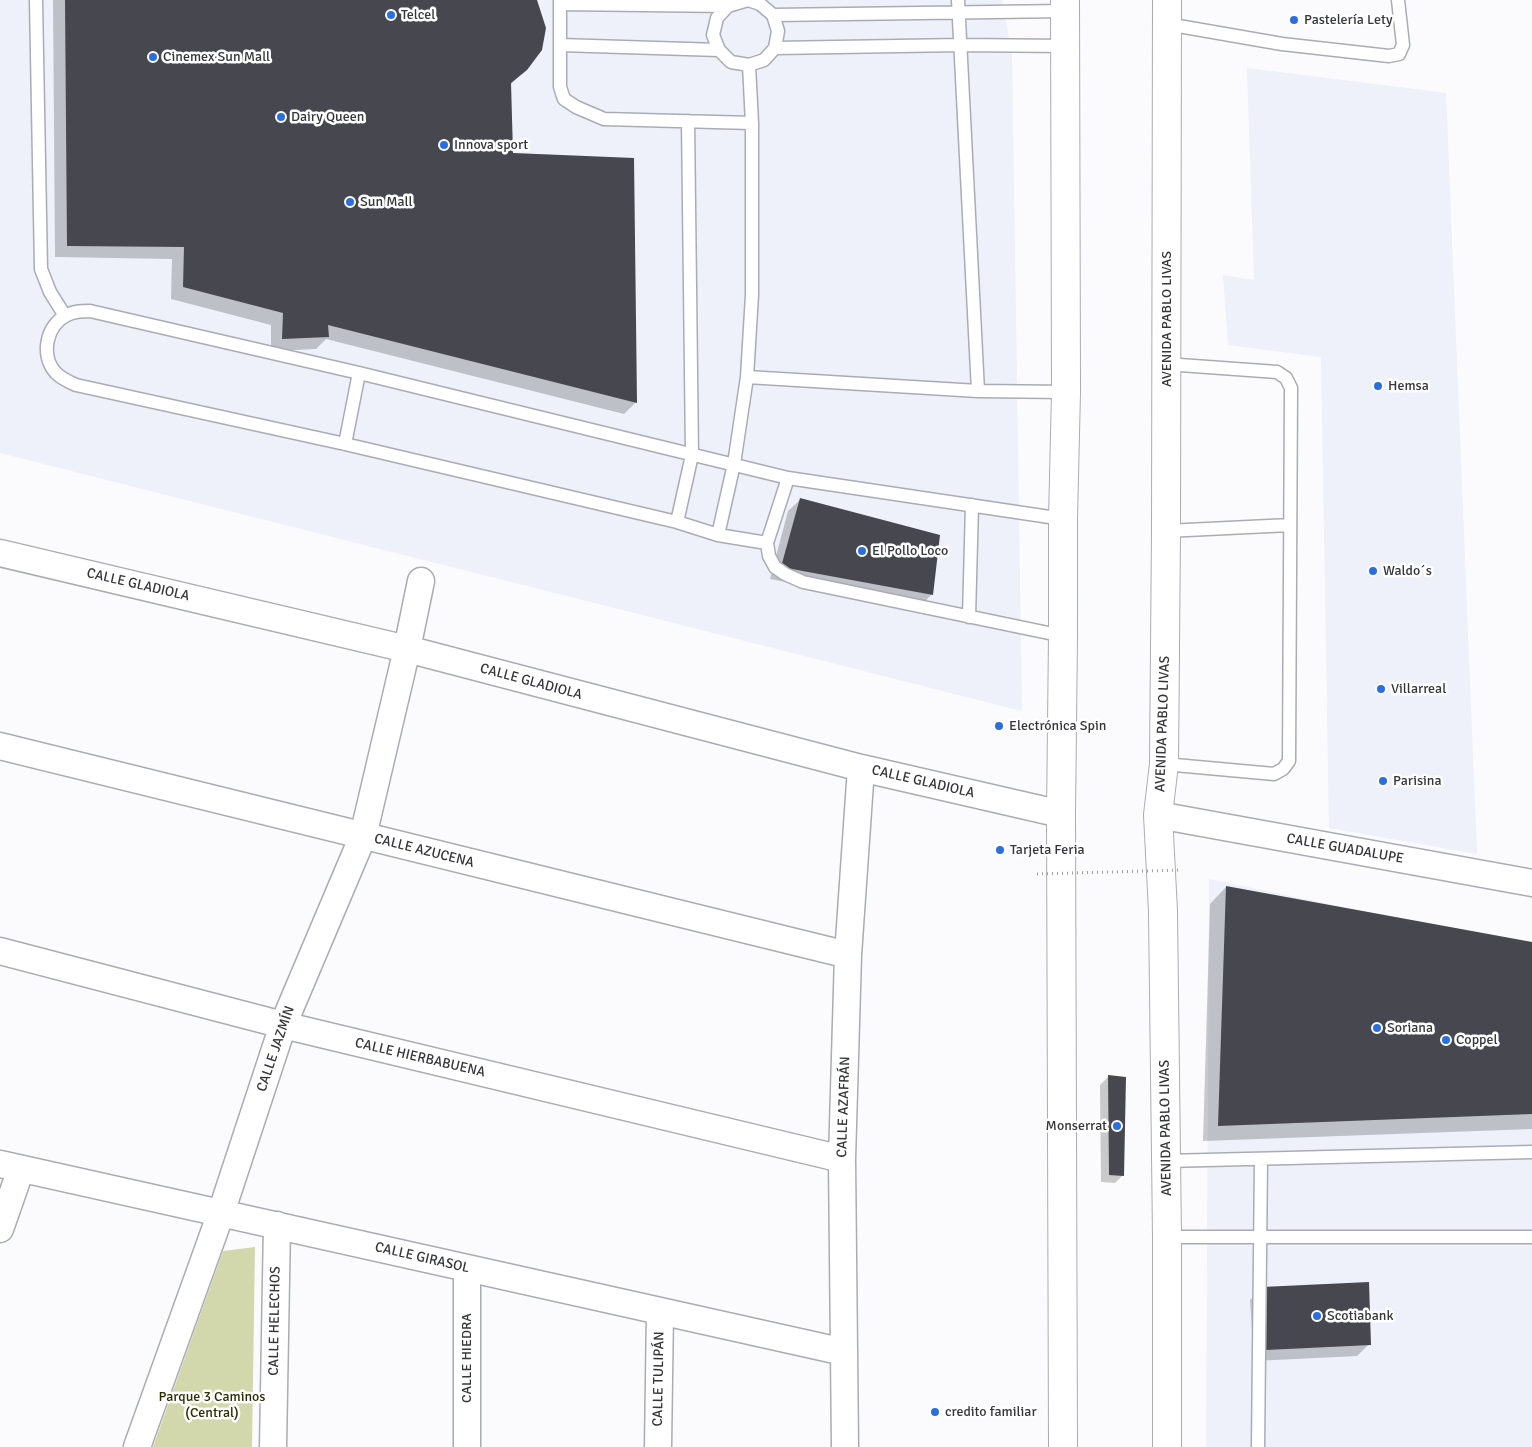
<!DOCTYPE html>
<html>
<head>
<meta charset="utf-8">
<style>
  body { margin:0 }
  canvas { display:block; background:#fbfbfd }
</style>
</head>
<body>
<canvas width="1532" height="1447"></canvas>
<script>
const context = document.querySelector('canvas').getContext('2d');
context.lineJoin = 'round';
function fill(path, color) {
  context.fillStyle = color;
  context.fill(path, 'evenodd');
}
function trace(path, color, width, dash) {
  context.strokeStyle = color;
  context.lineWidth = width;
  context.lineCap = dash ? 'butt' : 'round';
  context.setLineDash(dash || []);
  context.stroke(path);
}
function drawText(font, color, halo, rows, align = 'center') {
  context.font = font + ' Signika,sans-serif';
  context.lineWidth = 5;
  context.setLineDash([]);
  context.textBaseline = 'middle';
  context.strokeStyle = halo;
  context.fillStyle = color;
  for (const [text, x, y, turn = 0] of rows) {
    context.save();
    context.translate(x, y);
    context.rotate((+turn || 0) * Math.PI / 180);
    context.textAlign = isNaN(turn) ? turn : align;
    if (halo) context.strokeText(text, 0, 0);
    context.fillText(text, 0, 0);
    context.restore();
  }
}
fill(new Path2D(`
  M0 0H1002L1012 55 1022 711 0 453Z
  M1247 68 1446 93 1477 854 1329 828 1321 357 1228 345 1223 275 1254 280Z
  M1209 879 1532 946V1447H1206Z`), '#eef0fa');
fill(new Path2D(`
  M255 1247 252 1447H153L223 1251Z`), '#d2d7ac');
fill(new Path2D(`
  M53 0H535L526 69 510 85 512 154 636 402 624 414 326 339 316 349 271 351V325L171 299 172 259 55 257Z
  M801 499 932 594 920 607 770 579 788 511Z
  M1226 887 1532 943V1129L1203 1141 1210 904Z
  M1108 1077 1123 1175 1115 1183 1101 1182 1100 1085Z
  M1263 1288 1369 1344 1357 1356 1254 1361 1250 1300Z`), '#0003');
fill(new Path2D(`
  M65 0H537L546 28 542 50 527 70 511 83 513 153 634 158 637 403 328 325 329 337 282 339 283 313 183 287 184 247 67 246Z
  M800 498 940 535 933 595 781 567Z
  M1226 886 1532 942V1114L1218 1126Z
  M1108 1075 1126 1077 1124 1176 1109 1175Z
  M1369 1282 1371 1345 1266 1350 1262 1287Z`), '#46474f');
const service = new Path2D(`
  M36 0 41 269 50 292 65 316
  M560 0V87L564 99 576 107 604 119 752 123
  M958 0 978 391
  M560 4 728 6
  M773 15 1065 11
  M1167 24 1282 44 1389 56 1399 54 1403 45 1398 0
  M560 45 719 50
  M775 48 778 31 773 15 760 4 748 0 728 6 717 18 713 35 719 50 731 62 749 65 764 60 775 48 961 45 1066 46
  M747 377 978 391 1066 392
  M345 444 359 373
  M788 478 767 543 769 556 775 567 785 574 803 582 1063 636
  M677 522 692 455 688 121
  M1166 531 1290 525
  M718 535 734 464 747 377 752 295V123L749 65
  M767 543 718 535 677 522 345 444 76 385C69 382 62 379 56 373 40 356 46 325 67 315 75 311 82 311 90 311L359 373 788 478 1063 519
  M969 617 972 505
  M1164 764 1274 774 1283 769 1289 761 1291 388 1286 378 1277 372 1166 364
  M1166 1161 1532 1152
  M1167 1237H1532
  M1258 1447 1261 1160`);
const minor = new Path2D(`
  M0 553 407 649 861 768 1061 814
  M0 746 848 955
  M1158 815 1532 883
  M0 951 283 1025 842 1159
  M0 1164 844 1352
  M0 1229 21 1169
  M137 1447 221 1213 283 1025 363 836 407 649 421 581
  M273 1447 277 1225
  M467 1447V1268
  M658 1447 660 1311
  M845 1447 842 1159 848 955 861 768`);
const secondary = new Path2D(`
  M1063 1447 1061 814 1063 636V519L1066 392 1065 0
  M1167 1447V1237L1163 911 1158 815 1164 764 1166 531 1167 0`);
trace(service, '#aaacb5', 15);
trace(minor, '#aaacb5', 29);
trace(secondary, '#aaacb5', 30);
trace(service, '#fff', 12);
trace(minor, '#fff', 26);
trace(secondary, '#fff', 28);
trace(new Path2D(`
  M1037 874 1182 870`), '#9e9ea1', 3, [1, 4]);
for (const [x, y, r, color] of [
  [391,15,5,"#2b6fdc"],
  [1294,20,5,"#2b6fdc"],
  [153,57,5,"#2b6fdc"],
  [281,117,5,"#2b6fdc"],
  [444,145,5,"#2b6fdc"],
  [350,202,5,"#2b6fdc"],
  [1378,386,5,"#2b6fdc"],
  [862,551,5,"#2b6fdc"],
  [1373,571,5,"#2b6fdc"],
  [1381,689,5,"#2b6fdc"],
  [999,726,5,"#2b6fdc"],
  [1383,781,5,"#2b6fdc"],
  [1000,850,5,"#2b6fdc"],
  [1377,1028,5,"#2b6fdc"],
  [1446,1040,5,"#2b6fdc"],
  [1117,1126,5,"#2b6fdc"],
  [1317,1316,5,"#2b6fdc"],
  [935,1412,5,"#2b6fdc"]
]) {
  const dot = new Path2D();
  dot.arc(x, y, r, 0, 2 * Math.PI);
  context.fillStyle = color;
  context.fill(dot);
  trace(dot, '#fff', 2);
}
drawText('14px', '#35363a', '#fff', [
  ["Telcel",401,15],
  ["Pastelería Lety",1304,20],
  ["Cinemex Sun Mall",163,57],
  ["Dairy Queen",291,117],
  ["Innova sport",454,145],
  ["Sun Mall",360,202],
  ["Hemsa",1388,386],
  ["El Pollo Loco",872,551],
  ["Waldo´s",1383,571],
  ["Villarreal",1391,689],
  ["Electrónica Spin",1009,726],
  ["Parisina",1393,781],
  ["Tarjeta Feria",1010,850],
  ["Soriana",1387,1028],
  ["Coppel",1456,1040],
  ["Monserrat",1107,1126,"right"],
  ["Scotiabank",1327,1316],
  ["credito familiar",945,1412]
], 'left');
drawText('14px', '#35363a', '#fff', [
  ["AVENIDA PABLO LIVAS",1167,319,-90],
  ["CALLE GLADIOLA",138,585,13],
  ["CALLE GLADIOLA",531,682,15],
  ["AVENIDA PABLO LIVAS",1163,724,-88],
  ["CALLE GLADIOLA",923,782,13],
  ["CALLE GUADALUPE",1345,849,10],
  ["CALLE AZUCENA",424,851,14],
  ["CALLE JAZMÍN",276,1049,-71],
  ["CALLE HIERBABUENA",420,1058,13],
  ["CALLE AZAFRÁN",844,1107,-88],
  ["AVENIDA PABLO LIVAS",1166,1128,-91],
  ["CALLE GIRASOL",422,1258,13],
  ["CALLE HELECHOS",275,1321,-89],
  ["CALLE HIEDRA",467,1358,-90],
  ["CALLE TULIPÁN",659,1379,-89]
]);
drawText('14px', '#2b2e00', '#fff', [
  ["Parque 3 Caminos",212,1397],
  ["(Central)",212,1413]
]);
</script>
</body>
</html>
